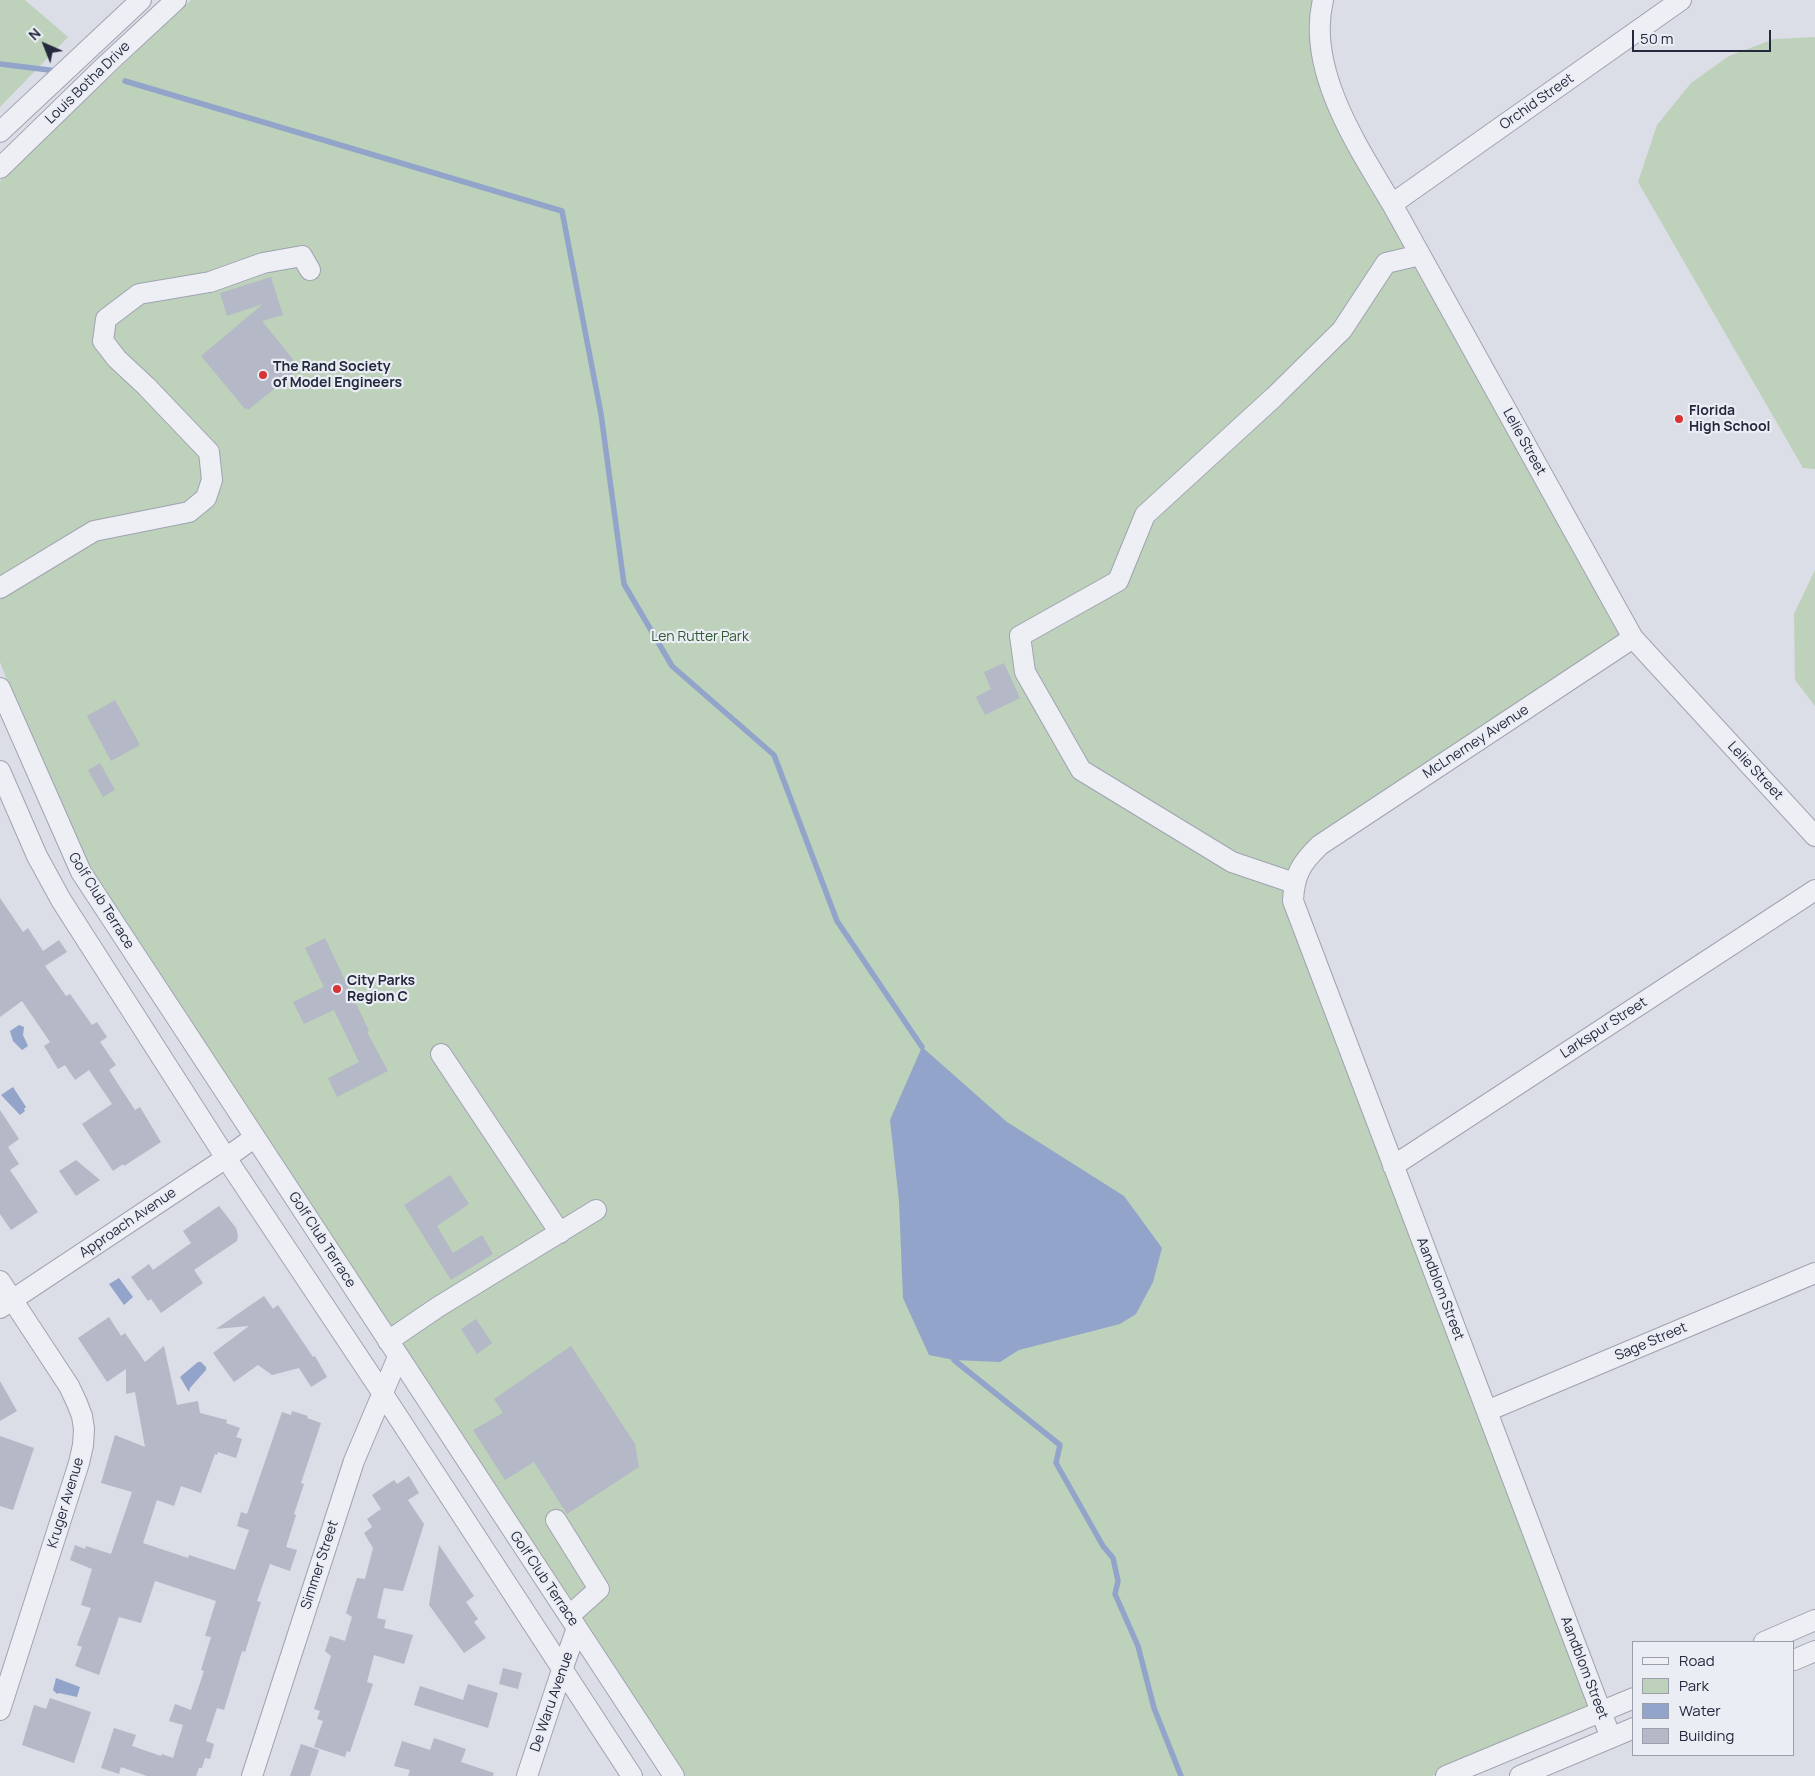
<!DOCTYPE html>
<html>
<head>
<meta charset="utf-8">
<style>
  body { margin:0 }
  #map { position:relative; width:1815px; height:1776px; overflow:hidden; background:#dbdde7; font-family:Manrope,sans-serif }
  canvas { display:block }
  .legend { position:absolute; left:1632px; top:1641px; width:162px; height:115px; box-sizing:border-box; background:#eaedf4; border:1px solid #9b9fab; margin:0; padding:6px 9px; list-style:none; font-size:15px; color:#24293d }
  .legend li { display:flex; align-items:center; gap:10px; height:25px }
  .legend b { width:25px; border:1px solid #9b9fab }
  .north { position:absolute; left:20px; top:20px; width:50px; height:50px; -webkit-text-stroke:4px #eaedf4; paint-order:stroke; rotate:316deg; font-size:14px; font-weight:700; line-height:20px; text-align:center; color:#24293d }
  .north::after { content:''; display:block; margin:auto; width:18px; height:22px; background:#24293d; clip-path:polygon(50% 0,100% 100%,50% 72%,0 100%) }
  .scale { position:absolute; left:1632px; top:30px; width:139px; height:22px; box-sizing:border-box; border:2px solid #24293d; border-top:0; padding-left:6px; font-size:15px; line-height:18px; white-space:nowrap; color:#24293d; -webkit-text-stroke:4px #eaedf4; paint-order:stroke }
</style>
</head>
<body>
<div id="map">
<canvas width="1815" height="1776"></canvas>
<ul class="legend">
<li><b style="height:6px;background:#edeff5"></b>Road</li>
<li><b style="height:14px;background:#bdd1bb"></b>Park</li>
<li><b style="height:14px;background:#92a4ca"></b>Water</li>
<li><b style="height:14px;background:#b4b8c7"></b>Building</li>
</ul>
<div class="north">N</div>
<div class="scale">50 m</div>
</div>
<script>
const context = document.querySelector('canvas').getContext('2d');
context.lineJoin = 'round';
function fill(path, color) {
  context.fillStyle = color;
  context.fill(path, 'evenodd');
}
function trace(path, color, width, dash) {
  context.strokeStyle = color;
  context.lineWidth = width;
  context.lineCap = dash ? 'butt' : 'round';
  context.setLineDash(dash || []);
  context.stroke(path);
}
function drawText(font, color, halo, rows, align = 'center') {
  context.font = font + ' Manrope,sans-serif';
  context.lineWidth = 4.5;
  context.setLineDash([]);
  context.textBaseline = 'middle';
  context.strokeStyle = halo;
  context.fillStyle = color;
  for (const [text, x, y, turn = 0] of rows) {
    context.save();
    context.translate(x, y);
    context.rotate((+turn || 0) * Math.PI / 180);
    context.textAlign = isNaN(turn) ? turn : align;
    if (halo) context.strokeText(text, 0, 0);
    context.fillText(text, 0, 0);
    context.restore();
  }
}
fill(new Path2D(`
  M0 0H25L68 37 0 107Z
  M191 0H1317L1313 48 1626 637 1288 879 1593 1708 1432 1776H686L89 867 11 690 0 662V181Z
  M1815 37V469L1803 468 1638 182 1657 125 1691 83 1729 56 1774 39Z
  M1815 570V706L1795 680 1794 614Z`), '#bdd1bb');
fill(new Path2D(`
  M19 1025 24 1027 23 1035 28 1046 22 1050 13 1041 10 1031Z
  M922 1047 1007 1122 1124 1196 1162 1248 1153 1282 1136 1314 1120 1324 1019 1350 1000 1362 954 1360 929 1355 903 1298 899 1201 890 1120Z
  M13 1087 26 1107 24 1109 25 1111 20 1115 1 1095Z
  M119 1278 133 1297 124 1305 109 1284Z
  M198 1362H201L206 1367V1370L190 1388 189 1392 180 1377Z
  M56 1678 80 1687 77 1697 59 1693 57 1694 53 1690Z`), '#92a4ca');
trace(new Path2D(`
  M0 64 57 71
  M125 81 562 211 601 414 624 584 672 666 774 755 837 921 922 1047
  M954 1360 1060 1445 1056 1463 1103 1546 1113 1558 1118 1581 1115 1594 1138 1646 1154 1708 1181 1776`), '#92a4ca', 5.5);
fill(new Path2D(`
  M271 277 283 315 262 321 300 368 248 410 247 408 245 409 201 356 263 304 227 316 220 293Z
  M1004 663 1020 698 985 715 976 697 991 689 984 672Z
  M115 700 140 745 111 761 87 716Z
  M100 763 115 790 103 797 88 770Z
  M0 898 23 932 28 928 43 951 59 940 67 952 45 966 66 996 70 994 92 1025 97 1022 107 1037 100 1042 116 1065 109 1070 135 1110 140 1107 161 1142 124 1166 123 1164 113 1171 82 1124 112 1104 89 1070 75 1080 65 1065 58 1069 44 1046 50 1042 22 1001 0 1017Z
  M325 938 369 1031 367 1032 388 1071 337 1097 328 1078 359 1062 334 1010 304 1024 293 1002 324 987 305 948Z
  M0 1110 19 1139 8 1147 19 1164 10 1170 38 1212 11 1230 0 1214Z
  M76 1160 100 1180 76 1196 59 1171Z
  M450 1175 469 1204 437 1226 453 1253 482 1235 493 1254 451 1280 404 1205Z
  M219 1206 236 1228 238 1235 237 1241 194 1270 203 1283 161 1313 151 1299 148 1301 131 1277 149 1264 153 1270 191 1243 183 1231Z
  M264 1296 273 1309 278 1305 313 1357 315 1356 327 1377 311 1387 299 1368 272 1375 258 1365 234 1382 213 1353 249 1326 216 1329Z
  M109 1317 121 1336 125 1333 145 1362 164 1346 177 1405 198 1401 200 1413 227 1420 226 1423 240 1428 236 1437 242 1439 236 1458 218 1452 217 1455 215 1454 201 1493 181 1486 174 1506 157 1500 143 1543 188 1558 189 1555 235 1570 249 1530 237 1526 241 1512 247 1514 282 1412 291 1415 292 1411 308 1416 307 1418 321 1423 301 1483 304 1484 294 1514 296 1515 286 1547 297 1550 290 1571 270 1564 257 1601 261 1602 245 1652 242 1651 224 1710 217 1708 206 1741 214 1744 210 1759 205 1758 202 1768H199L196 1776H147L121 1767 119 1774 101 1768 114 1728 136 1735 132 1746 161 1756 162 1754 173 1758 183 1725 169 1721 175 1704 191 1710 204 1671 201 1670 211 1637 205 1636 216 1601 155 1581 141 1623 119 1617 99 1675 75 1666 82 1647 77 1645 91 1608 81 1605 92 1569 70 1560 75 1545 85 1549 86 1546 111 1554 132 1492 101 1483 115 1435 145 1447 135 1392 126 1394V1369L107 1382 78 1338Z
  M476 1319 492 1343 477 1354 461 1329Z
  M571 1346 635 1444 639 1467 567 1514 534 1462 505 1480 473 1430 503 1413 494 1399Z
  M0 1381 17 1411 0 1421Z
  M0 1436 34 1448 13 1510 0 1506Z
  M409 1476 419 1493 408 1500 424 1524 403 1591 384 1588 377 1618 386 1620 384 1628 413 1635 404 1664 374 1655 367 1682 373 1684 350 1752 347 1751 345 1757 314 1747 323 1721 317 1719 320 1711 314 1709 331 1656 325 1651 330 1636 345 1641 352 1617 346 1613 357 1578 365 1579 373 1548 364 1533 372 1527 367 1519 381 1509 372 1495 394 1480 397 1484Z
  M439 1545 474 1596 466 1602 478 1619 474 1622 486 1638 464 1653 429 1605Z
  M503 1668 522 1673 518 1689 499 1684Z
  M468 1684 498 1693 488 1728 414 1705 420 1686 463 1700Z
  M50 1698 91 1712 74 1763 22 1745 34 1705 46 1709Z
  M434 1738 466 1749 461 1762 494 1773 493 1776H408L410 1770 394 1766 402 1741 430 1750Z
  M301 1744 319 1750 310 1776H290Z`), '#b4b8c7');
const minor = new Path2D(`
  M1323 0C1306 70 1358 147 1392 204L1633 638 1815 836
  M0 132 141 0
  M0 168 107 64 176 0
  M1392 204 1681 0
  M0 588 94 531 189 512 206 498 212 480 209 452 146 386 117 359 103 341 106 319 139 294 210 282 263 263 302 256 310 270
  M0 688 81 872 674 1776
  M0 771 37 856 61 900 226 1158 383 1394 632 1776
  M1294 883 1232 862 1081 770 1025 672 1020 636 1118 581 1145 515 1274 397 1342 330 1386 263 1420 255
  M441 1054 560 1233
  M1393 1166 1815 890
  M0 1281 69 1386 77 1403 82 1416 84 1429 83 1445 79 1463 0 1710
  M0 1308 226 1158 255 1137
  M388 1341 438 1307 596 1210
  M1487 1411 1815 1273
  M556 1520 599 1589 569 1616
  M1764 1642 1815 1620
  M1794 1660 1815 1651
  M1611 1738 1293 901C1294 875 1301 863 1320 845L1633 638
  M252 1776 354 1461 398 1357
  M527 1776 562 1670 577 1628
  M1446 1776 1634 1698
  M1520 1776 1634 1728`);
trace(minor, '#a0a3b1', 22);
trace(minor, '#edeff5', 20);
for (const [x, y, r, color] of [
  [263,375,5,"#d83433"],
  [1679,419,5,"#d83433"],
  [337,989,5,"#d83433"]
]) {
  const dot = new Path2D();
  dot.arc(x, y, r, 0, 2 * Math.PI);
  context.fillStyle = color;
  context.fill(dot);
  trace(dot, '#eaedf4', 2);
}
drawText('14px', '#24293d', '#eaedf4', [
  ["Louis Botha Drive",88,83,-44],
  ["Orchid Street",1537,102,-35],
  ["Lelie Street",1524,442,61],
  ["McLnerney Avenue",1476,742,-33],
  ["Lelie Street",1755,771,47],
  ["Golf Club Terrace",101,901,58],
  ["Larkspur Street",1604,1028,-33],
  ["Approach Avenue",128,1223,-34],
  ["Golf Club Terrace",322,1240,57],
  ["Aandblom Street",1440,1289,69],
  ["Sage Street",1651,1342,-23],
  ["Kruger Avenue",66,1503,-73],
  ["Simmer Street",320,1565,-72],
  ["Golf Club Terrace",544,1579,56],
  ["Aandblom Street",1584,1668,69],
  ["De Waru Avenue",552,1702,-71]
]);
drawText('bold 14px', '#24293d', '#eaedf4', [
  ["The Rand Society",273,367],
  ["of Model Engineers",273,383],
  ["Florida",1689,411],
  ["High School",1689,427],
  ["City Parks",347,981],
  ["Region C",347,997]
], 'left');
drawText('14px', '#315a30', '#eaedf4', [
  ["Len Rutter Park",700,637]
]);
</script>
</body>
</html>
